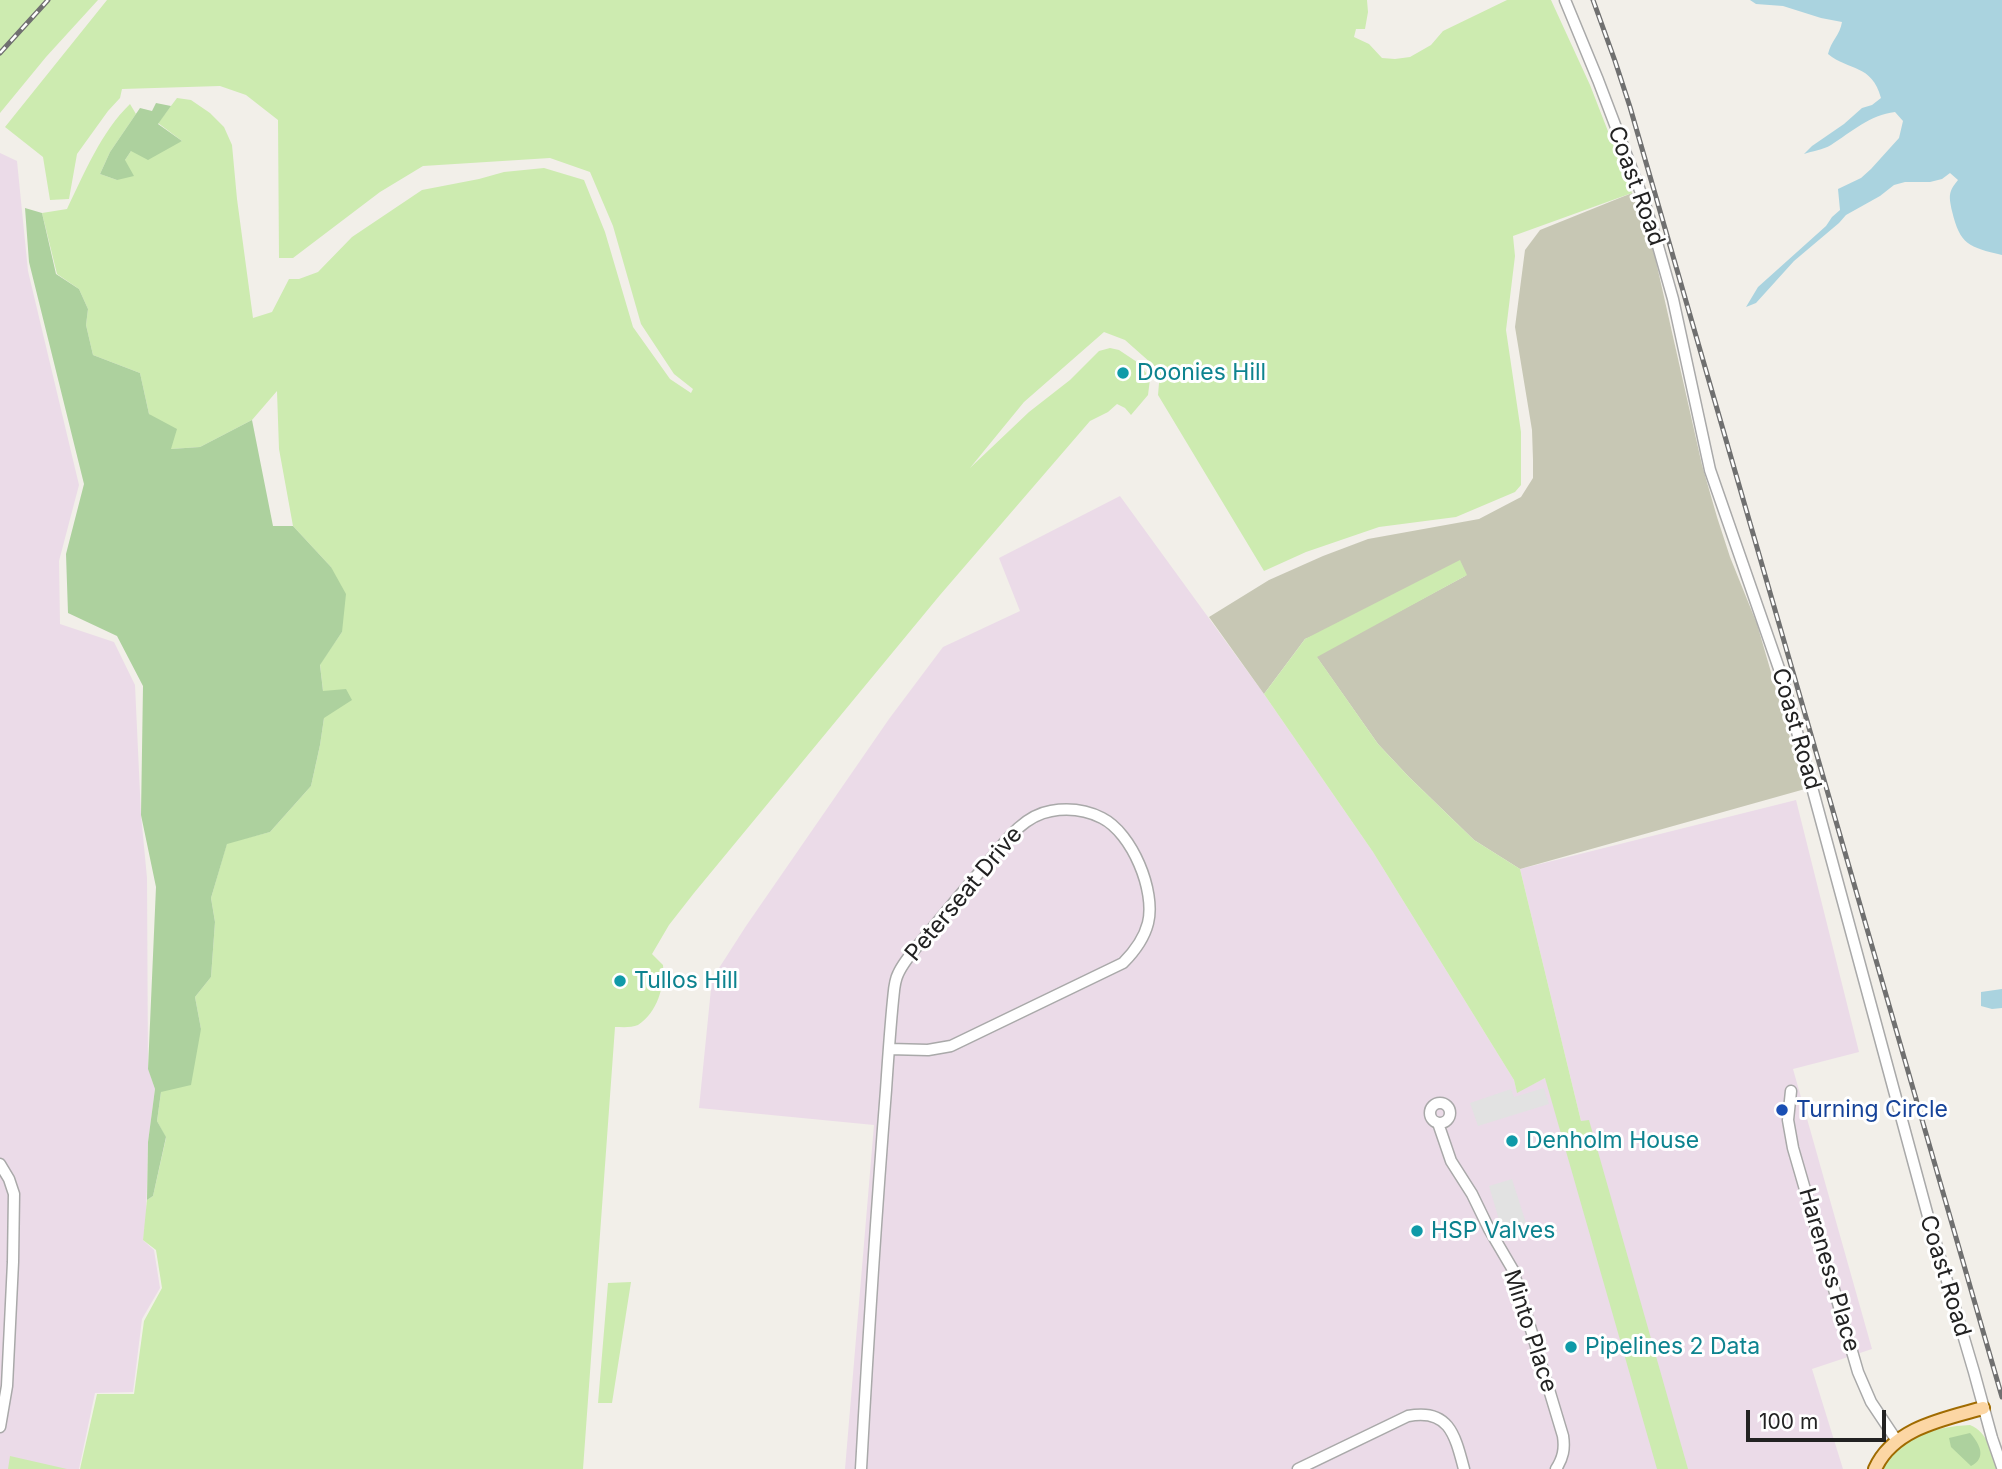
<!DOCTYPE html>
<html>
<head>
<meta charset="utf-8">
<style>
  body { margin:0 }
  #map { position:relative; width:2002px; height:1469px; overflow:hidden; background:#f2efe9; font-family:Inter,sans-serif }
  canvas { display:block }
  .scale { position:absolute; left:1746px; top:1410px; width:140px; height:32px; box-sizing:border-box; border:4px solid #222; border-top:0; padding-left:9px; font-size:21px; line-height:24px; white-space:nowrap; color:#222; -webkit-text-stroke:5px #fff; paint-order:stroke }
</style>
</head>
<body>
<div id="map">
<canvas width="2002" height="1469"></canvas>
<div class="scale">100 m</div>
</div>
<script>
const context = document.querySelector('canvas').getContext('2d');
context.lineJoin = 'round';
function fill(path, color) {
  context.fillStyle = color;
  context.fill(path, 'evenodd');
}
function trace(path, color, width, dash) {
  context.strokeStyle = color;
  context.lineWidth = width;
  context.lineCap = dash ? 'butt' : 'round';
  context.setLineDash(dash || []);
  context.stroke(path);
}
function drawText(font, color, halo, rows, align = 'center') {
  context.font = font + ' Inter,sans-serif';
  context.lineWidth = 6;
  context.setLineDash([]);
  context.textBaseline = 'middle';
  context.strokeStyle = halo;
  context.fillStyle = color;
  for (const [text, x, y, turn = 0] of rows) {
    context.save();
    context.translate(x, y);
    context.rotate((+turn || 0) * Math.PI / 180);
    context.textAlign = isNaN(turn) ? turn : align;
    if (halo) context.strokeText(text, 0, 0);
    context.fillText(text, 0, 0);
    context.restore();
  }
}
fill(new Path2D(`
  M0 153 17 161 28 271 79 485 59 561 60 624 114 642 135 685 141 815 147 878 148 1068 155 1089 148 1142 146 1219 143 1240 154 1250 160 1288 142 1319 133 1392 95 1393 79 1469H0Z
  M1120 496 1264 694 1373 852 1514 1080 1517 1092 1545 1078 1581 1121 1520 869 1796 800 1859 1052 1793 1069 1872 1349 1812 1369 1843 1469H845L874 1125 699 1108 712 979 746 926 889 719 943 647 1020 611 999 558Z`), '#ebdbe8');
fill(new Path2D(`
  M1632 193 1645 225 1655 257 1702 465 1717 517 1730 557 1757 624 1805 789 1520 869 1474 840 1409 777 1378 744 1316 656 1467 575 1305 639 1264 694 1209 617 1269 580 1323 556 1368 539 1479 519 1521 497 1533 478V460L1532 430 1515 327 1525 250 1540 230Z`), '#c7c7b4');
fill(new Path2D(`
  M0 0H98L46 57 0 113Z
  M107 0H1367L1368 12 1365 29H1356L1354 37 1369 44 1382 58 1395 59 1410 57 1431 45 1443 31 1507 0H1551L1590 85 1632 193 1513 236 1515 256 1506 330 1521 432V485L1515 492 1456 517 1379 527 1306 552 1264 571 1158 395 1160 371 1125 340 1104 332 1024 402 970 468 1029 412 1070 380 1099 351 1110 348 1119 350 1140 364 1150 379 1148 395 1131 415 1125 408 1117 404 1108 412 1090 421 940 595 694 893 669 925 652 954 663 965C665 986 657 1013 638 1025 631 1028 622 1027 615 1027L583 1469H80L97 1394H134L144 1321 162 1288 156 1250 143 1240 147 1200 153 1196 166 1138 157 1121 161 1092 201 1029 195 997 211 977 215 922 211 898 227 843 270 832 311 786 320 745 324 718 323 691 320 664 342 632 331 567 293 526 279 449 277 391 252 420 200 447 171 449 149 414 140 373 93 355 86 325 88 309 79 289 57 274 42 213 67 209C84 174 101 132 130 104L136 114 110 152 100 174 117 180 125 160 131 151 182 141 158 123 177 98 191 100 210 113 224 127 232 145 237 199 253 318 272 312 289 279H299L318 272 352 237 422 190 479 179 504 172 544 168 584 180 605 232 633 327 670 379 691 393 693 389 674 374 641 324 613 226 590 172 550 158 423 166 380 192 293 258H279L278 120 246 95 220 86 122 89 120 98 108 111 77 154 69 199 50 200 43 157 5 127Z
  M1460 560 1467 575 1317 657 1378 744 1409 777 1474 840 1520 869 1581 1121 1589 1120 1688 1469H1657L1545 1078 1517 1093 1514 1080 1373 852 1264 694 1305 639Z
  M631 1282 612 1403H598L608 1283Z
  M1970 1425C1988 1432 1991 1452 1998 1469H1881C1899 1436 1935 1427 1970 1425Z
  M10 1456 67 1469H8Z`), '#cdebb0');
fill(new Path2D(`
  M156 103 171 106 158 124 182 141 148 160 131 151 125 160 134 176 117 180 100 174 110 152 140 108 152 111Z
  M25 208 42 213 56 274 79 289 88 309 86 325 93 355 140 373 149 414 177 429 171 449 200 447 252 420 273 526H293L331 567 346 594 342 632 320 665 323 691 346 689 352 700 324 718 320 745 311 786 270 832 227 844 211 898 215 922 211 977 195 997 201 1029 191 1085 161 1092 157 1121 166 1137 153 1196 147 1200 148 1142 155 1089 148 1069 156 887 141 815 143 686 117 636 68 613 66 554 84 484 29 262Z
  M1970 1433C1980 1444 1987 1458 1971 1466L1951 1447 1949 1438Z`), '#add19e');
fill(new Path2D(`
  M1544 1088 1549 1104 1478 1126 1470 1103 1511 1089 1514 1097Z
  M1512 1179 1526 1223 1502 1230 1489 1186Z`), '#e2e2e2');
fill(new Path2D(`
  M1750 0H2002V255C1969 247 1960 245 1952 211 1949 196 1948 192 1958 180L1950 173 1942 179 1930 182H1905L1894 185 1880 196 1846 215 1839 223 1794 261 1756 303 1746 307 1758 287 1826 226 1832 217 1840 210 1838 189 1861 178 1871 169 1899 138 1903 121 1895 112C1870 115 1851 132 1831 145 1823 150 1812 151 1804 154L1812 146 1844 124 1862 108 1872 105 1881 98C1872 64 1849 71 1828 54 1831 41 1840 35 1842 22L1821 18 1783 6 1756 4Z
  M2002 989V1008L1992 1009 1981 1006V992Z`), '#aad3df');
const minor = new Path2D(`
  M1565 0 1598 80 1644 201 1658 246 1673 299 1710 470 1783 680 1929 1220 1974 1372 1992 1438 2002 1467
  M1791 1091 1788 1120 1793 1148 1858 1372 1871 1402 1897 1441
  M1430 1113a10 10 0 1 1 20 0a10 10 0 1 1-20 0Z
  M1438 1123 1451 1161 1472 1194 1489 1229 1513 1270 1563 1436C1565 1449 1563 1458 1556 1469
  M0 1164 9 1179 14 1194 13 1262 7 1386 0 1427
  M861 1469C868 1342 876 1216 886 1090 888 1060 890 1030 893 1000 894 992 894 982 898 974 904 960 916 948 926 936 945 913 964 890 984 867 1002 846 1021 816 1051 811 1068 808 1086 810 1102 818 1132 833 1156 891 1148 923 1144 939 1134 952 1123 963L951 1046 928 1050 889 1049
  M1298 1469 1408 1416C1449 1408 1455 1435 1464 1469`);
const major = new Path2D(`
  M1875 1469C1893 1428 1944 1419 1983 1408`);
trace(minor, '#a9a9a9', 13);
trace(major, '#a06b00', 16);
trace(minor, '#fff', 10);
trace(major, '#fcd6a4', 12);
const rail = new Path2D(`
  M1593 0 1615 61 1630 107 2002 1397
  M0 53 48 0`);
trace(rail, '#707070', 5);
trace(rail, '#fff', 2.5, [8]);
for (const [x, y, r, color] of [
  [1123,373,7,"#0f9aa8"],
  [620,981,7,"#0f9aa8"],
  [1782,1110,7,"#1a4fb4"],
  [1512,1141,7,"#0f9aa8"],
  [1417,1231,7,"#0f9aa8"],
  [1571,1347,7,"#0f9aa8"]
]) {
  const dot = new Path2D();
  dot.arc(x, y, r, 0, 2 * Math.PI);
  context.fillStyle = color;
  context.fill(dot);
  trace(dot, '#fff', 2.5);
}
drawText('23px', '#222', '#fff', [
  ["Coast Road",1636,186,70],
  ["Coast Road",1796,729,74],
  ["Peterseat Drive",964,894,-50],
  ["Hareness Place",1829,1270,74],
  ["Coast Road",1945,1276,73],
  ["Minto Place",1530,1331,72]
]);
drawText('23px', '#0d838f', '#fff', [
  ["Doonies Hill",1137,373],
  ["Tullos Hill",634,981],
  ["Denholm House",1526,1141],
  ["HSP Valves",1431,1231],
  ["Pipelines 2 Data",1585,1347]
], 'left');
drawText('23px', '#164399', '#fff', [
  ["Turning Circle",1796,1110]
], 'left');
</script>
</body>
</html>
